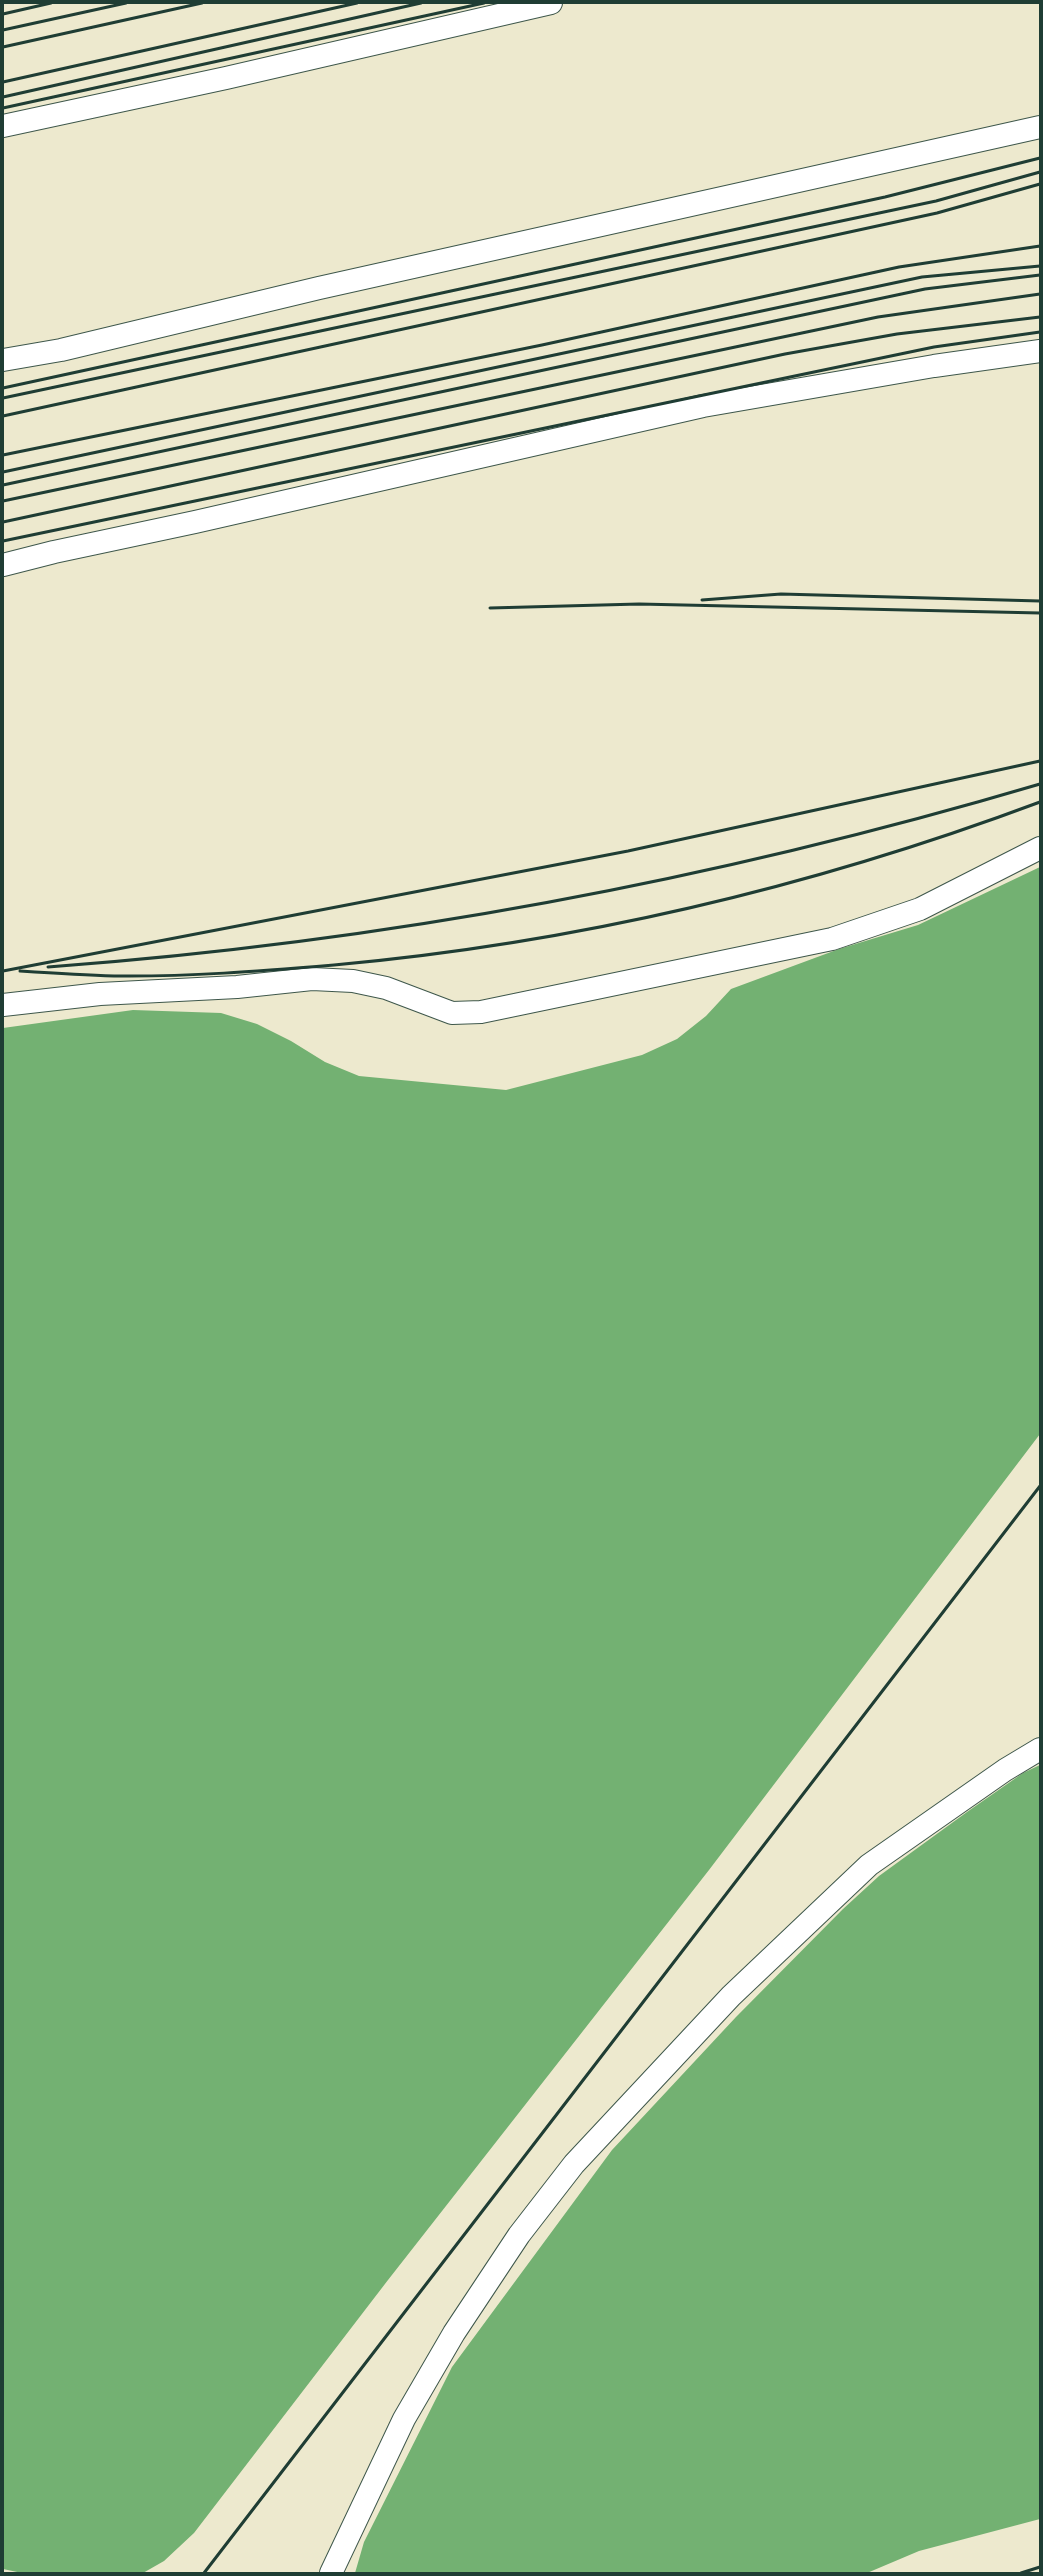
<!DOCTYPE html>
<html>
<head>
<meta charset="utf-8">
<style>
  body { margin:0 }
  #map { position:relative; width:1043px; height:2576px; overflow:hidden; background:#ede9ce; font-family:"Indie Flower",sans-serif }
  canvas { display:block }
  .frame { position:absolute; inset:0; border:4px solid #1f3d34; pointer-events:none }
</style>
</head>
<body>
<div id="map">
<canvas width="1043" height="2576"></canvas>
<div class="frame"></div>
</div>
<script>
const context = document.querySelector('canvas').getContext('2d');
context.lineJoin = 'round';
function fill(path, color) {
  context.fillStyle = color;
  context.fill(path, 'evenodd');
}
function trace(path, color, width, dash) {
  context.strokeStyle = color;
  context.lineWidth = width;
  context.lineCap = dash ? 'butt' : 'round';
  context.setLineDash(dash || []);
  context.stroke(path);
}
fill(new Path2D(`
  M1040 867V1434L709 1870 388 2280 194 2533 164 2561 143 2573H22L3 2569V1028L133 1010 221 1013 257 1024 291 1041 325 1062 359 1076 506 1090 642 1055 677 1039 706 1016 731 989 839 949 918 925Z
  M1040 1765V2519L919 2551 867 2573H355L364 2542 452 2367 612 2150 736 2017 843 1909 879 1876 967 1812 1023 1773Z`), '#73b172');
const minor = new Path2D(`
  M3 126 226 78 551 3
  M3 360 61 350 319 288 1040 127
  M3 565 54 552 195 522 703 406 934 366 1040 351
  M3 1005 100 994 237 987 312 979 353 981 386 988 452 1013 481 1012 832 939 920 909 1040 848
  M331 2573 404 2419 454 2333 519 2235 574 2164 731 1996 869 1865 1005 1770 1040 1749`);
trace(minor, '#3e574b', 24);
trace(minor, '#fff', 22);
trace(new Path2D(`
  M3 14 51 3
  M3 30 126 3
  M3 47 202 3
  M3 82 357 3
  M3 97 421 3
  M3 108 484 3
  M3 388 885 197 1040 158
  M3 398 936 201 1040 172
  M3 416 937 213 1040 184
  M3 455 542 345 899 267 1040 246
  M3 472 922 277 1040 266
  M3 485 925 289 1040 275
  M3 501 878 317 1040 294
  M3 522 785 354 897 334 1040 317
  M3 541 934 347 1040 332
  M702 600 781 594 1040 601
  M490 608 639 604 1040 613
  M48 967C385 942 716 880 1040 784
  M3 971 628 851 1040 761
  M20 971C51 973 83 975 114 976 187 977 261 971 334 965 576 943 813 887 1040 802
  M204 2573 1040 1486
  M1021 2573 1040 2567`), '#1f3d34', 3);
</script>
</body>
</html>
